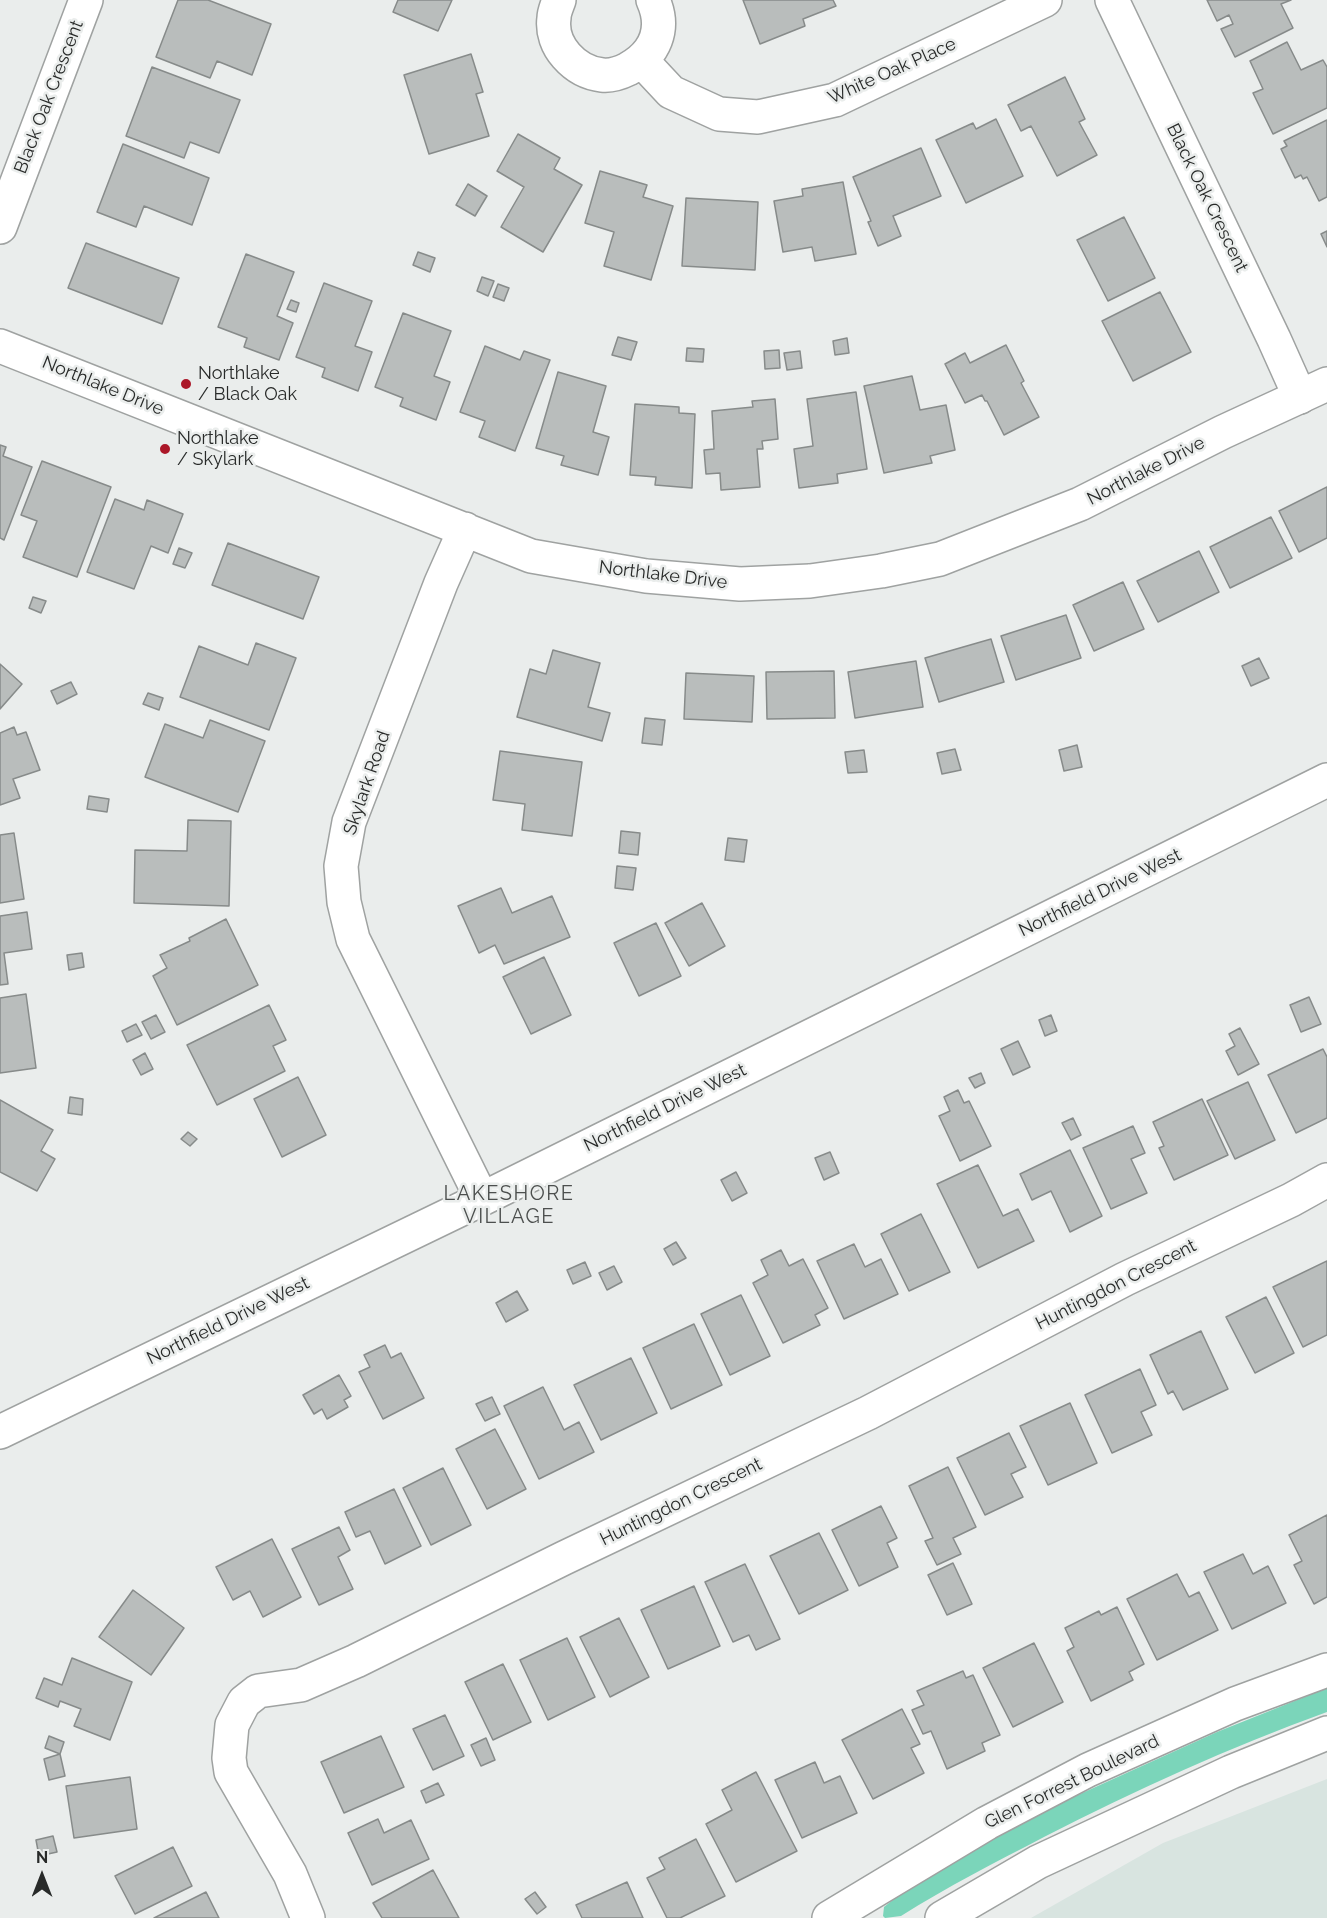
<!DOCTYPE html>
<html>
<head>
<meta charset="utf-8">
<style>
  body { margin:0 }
  #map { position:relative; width:1327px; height:1918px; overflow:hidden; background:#eaedec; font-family:Raleway,sans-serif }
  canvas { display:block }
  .north { position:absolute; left:12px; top:1846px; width:60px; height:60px; -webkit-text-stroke:4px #eaedec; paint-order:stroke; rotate:0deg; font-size:16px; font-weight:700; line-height:24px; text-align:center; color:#282a29 }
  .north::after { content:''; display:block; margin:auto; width:21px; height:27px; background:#282a29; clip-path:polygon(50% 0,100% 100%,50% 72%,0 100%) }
</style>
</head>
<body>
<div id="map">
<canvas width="1327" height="1918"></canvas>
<div class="north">N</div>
</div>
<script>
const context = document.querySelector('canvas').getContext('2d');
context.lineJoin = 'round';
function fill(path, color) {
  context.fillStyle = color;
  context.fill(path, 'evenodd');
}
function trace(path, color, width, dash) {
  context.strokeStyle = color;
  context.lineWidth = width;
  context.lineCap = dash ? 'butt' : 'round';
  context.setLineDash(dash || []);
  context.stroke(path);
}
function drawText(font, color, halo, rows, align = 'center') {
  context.font = font + ' Raleway,sans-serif';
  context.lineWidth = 5;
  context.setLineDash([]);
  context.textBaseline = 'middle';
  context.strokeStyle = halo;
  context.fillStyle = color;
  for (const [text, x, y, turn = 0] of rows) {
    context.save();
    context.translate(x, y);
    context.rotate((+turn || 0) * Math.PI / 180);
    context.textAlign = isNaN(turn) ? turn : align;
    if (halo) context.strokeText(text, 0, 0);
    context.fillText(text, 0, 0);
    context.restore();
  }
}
fill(new Path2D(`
  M1327 1779V1918H1031L1163 1843Z`), '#d8e4e0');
fill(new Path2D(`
  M1327 1688V1712C1230 1747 1136 1790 1044 1837 996 1862 947 1887 901 1916L885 1918 883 1916 884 1907 920 1878 1058 1804 1217 1732Z`), '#7bd5ba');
const building = new Path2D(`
  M178 0H208L271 24 252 75 217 61 210 78 156 57Z
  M398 0H452L438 31 393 12Z
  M743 0H833L836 6 803 19 805 26 760 44Z
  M1207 0H1291L1281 4 1293 28 1235 57 1221 29 1233 24 1229 15 1217 21Z
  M1287 42 1301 70 1323 60 1327 67V108L1273 134 1253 93 1263 89 1250 61Z
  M471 54 483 92 476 94 489 136 429 154 404 75Z
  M152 67 240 100 219 153 190 142 184 158 126 136Z
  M1065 77 1085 119 1079 122 1097 155 1057 176 1031 126 1021 131 1008 105Z
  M996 119 1023 176 966 203 936 140 973 123 976 129Z
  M1327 120V197L1319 201 1307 177 1303 179 1301 175 1295 178 1281 149 1287 146 1284 141Z
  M518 134 560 158 554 169 582 185 543 252 501 227 524 187 497 171Z
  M123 144 209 178 192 225 144 206 136 227 97 212Z
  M921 148 941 196 893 216 901 236 878 246 868 222 871 221 853 177Z
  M600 171 647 185 643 197 673 206 651 280 604 266 614 232 585 223Z
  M843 182 856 254 815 261 812 247 783 252 774 201 803 196 802 189Z
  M468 184 487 196 475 216 456 205Z
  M686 198 758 202 755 270 682 266Z
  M1124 217 1155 278 1108 301 1077 240Z
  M1327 231V247L1321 234Z
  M86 243 179 278 162 324 68 288Z
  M418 252 435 258 430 272 413 265Z
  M246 254 294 272 277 316 293 323 279 360 244 347 247 338 218 327Z
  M482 277 494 281 488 296 477 291Z
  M324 283 372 301 355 346 372 352 358 391 322 377 325 368 296 357Z
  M498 284 509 288 504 301 493 297Z
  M1160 292 1191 352 1133 381 1102 321Z
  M291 300 299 303 296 312 287 309Z
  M403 313 451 331 434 376 450 382 436 420 400 406 403 398 375 387Z
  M618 337 637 342 631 360 612 355Z
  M847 338 849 353 835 355 833 341Z
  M1006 345 1024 381 1021 383 1039 417 1004 435 987 401H985L982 395 965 403 945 364 965 353 970 363Z
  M485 346 520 360 524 351 550 360 515 451 479 437 485 421 460 412Z
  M687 348 704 349 703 362 686 361Z
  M779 350 780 368 765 369 764 351Z
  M800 351 802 368 787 370 784 353Z
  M558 372 606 386 593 432 609 437 598 475 561 465 564 456 536 448Z
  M912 376 920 410 946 405 955 450 930 456 932 463 884 473 864 386Z
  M856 392 867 469 837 474 838 483 799 488 794 449 813 446 807 399Z
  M775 399 778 439 762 441 763 449H757L760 487 721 490 720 473 706 474 704 450 714 449 712 411 753 407 752 401Z
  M635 404 679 407V413L695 414 692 488 655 485 656 477 630 475Z
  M0 445 6 447 3 456 32 467 4 540 0 538Z
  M42 461 111 487 77 577 23 557 37 521 21 515Z
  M1327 487V538L1299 552 1279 511Z
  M115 499 144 510 147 500 183 514 168 553 151 546 134 589 87 572Z
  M1271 517 1292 558 1230 588 1210 547Z
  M228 543 319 577 303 619 212 585Z
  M179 548 192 553 185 568 173 564Z
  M1199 551 1219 592 1158 622 1137 581Z
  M1123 582 1144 629 1094 651 1073 605Z
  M33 597 46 601 41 613 29 608Z
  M1066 615 1081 658 1016 680 1001 636Z
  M991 639 1004 682 939 702 925 658Z
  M256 643 296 658 269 730 180 697 199 646 248 665Z
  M553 650 600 663 588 707 610 713 602 741 517 717 530 669 546 674Z
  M1259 658 1269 678 1251 686 1242 666Z
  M916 661 923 707 855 718 848 672Z
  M0 664 22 684 0 709Z
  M834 671 835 718 767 719 766 672Z
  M686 673 754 676 752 722 684 719Z
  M71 682 77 694 57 704 51 691Z
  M148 693 163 698 159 710 143 704Z
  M645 718 665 720 662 745 642 743Z
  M210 720 265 741 238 812 145 777 165 724 203 738Z
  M14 727 17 735 26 732 40 770 13 779 20 798 0 805V733Z
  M1077 745 1082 767 1064 771 1059 750Z
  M955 749 961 770 942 774 937 753Z
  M864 750 867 772 848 773 845 752Z
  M500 751 582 762 572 836 522 830 525 804 493 800Z
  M89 796 109 799 107 812 87 809Z
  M188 820 231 821 229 906 134 903 135 850 187 851Z
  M621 831 640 833 638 855 619 853Z
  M14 833 24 899 0 903V835Z
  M728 838 747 840 744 862 725 860Z
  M617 866 636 868 633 890 615 888Z
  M501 888 512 913 552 896 570 937 504 964 495 945 479 953 458 906Z
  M702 903 725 946 689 966 665 923Z
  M27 912 32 949 4 953 8 984 0 985V916Z
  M226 919 258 985 177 1025 153 976 167 968 160 955 190 941 189 938Z
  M656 923 681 976 639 996 614 943Z
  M82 953 84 967 69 970 67 955Z
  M544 957 571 1015 531 1034 503 977Z
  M26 994 36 1068 0 1073V998Z
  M1309 997 1321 1024 1301 1032 1290 1005Z
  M269 1005 286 1040 273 1046 285 1071 217 1105 187 1045Z
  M156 1015 165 1032 151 1039 142 1022Z
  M1051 1015 1057 1031 1045 1036 1039 1020Z
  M136 1024 142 1035 127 1042 122 1031Z
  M1240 1028 1259 1064 1238 1075 1226 1051 1235 1046 1229 1034Z
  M1018 1041 1030 1067 1013 1075 1001 1049Z
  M1323 1049 1327 1057V1118L1296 1133 1268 1075Z
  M145 1053 153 1069 141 1075 133 1060Z
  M981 1073 985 1083 975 1088 969 1078Z
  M298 1077 326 1135 282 1157 254 1099Z
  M1248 1082 1275 1140 1235 1159 1207 1101Z
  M958 1090 964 1103 969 1101 991 1146 960 1161 939 1116 950 1111 944 1097Z
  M70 1097 83 1099 82 1115 68 1113Z
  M1202 1099 1228 1155 1174 1180 1159 1148 1164 1146 1153 1122Z
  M0 1100 53 1130 41 1151 55 1159 37 1191 0 1172Z
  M1073 1118 1081 1135 1071 1140 1062 1123Z
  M1133 1126 1145 1153 1131 1159 1147 1193 1111 1209 1083 1148Z
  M188 1132 197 1139 190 1146 181 1139Z
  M1070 1150 1102 1216 1070 1232 1051 1191 1032 1200 1020 1174Z
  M830 1152 839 1173 824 1180 815 1158Z
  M978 1165 1003 1216 1018 1209 1034 1241 978 1268 937 1184Z
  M736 1172 747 1193 732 1201 721 1180Z
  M921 1214 950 1272 909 1291 881 1234Z
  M676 1242 686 1258 673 1265 664 1249Z
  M854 1244 865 1267 881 1259 898 1294 844 1319 817 1261Z
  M781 1250 789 1266 803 1259 828 1308 815 1315 820 1325 783 1343 753 1283 768 1275 761 1260Z
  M1327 1261V1335L1303 1347 1273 1287Z
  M585 1262 591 1276 573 1284 567 1270Z
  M614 1266 622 1282 607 1290 599 1273Z
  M517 1291 528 1310 506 1322 496 1303Z
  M741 1295 770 1356 730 1375 701 1314Z
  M1266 1297 1294 1353 1255 1373 1226 1317Z
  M694 1324 722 1385 671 1409 643 1348Z
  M1201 1331 1228 1389 1183 1410 1173 1391 1168 1394 1150 1355Z
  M385 1345 391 1358 401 1353 424 1398 383 1419 359 1372 370 1367 364 1355Z
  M631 1358 657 1413 601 1440 574 1385Z
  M1140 1369 1156 1405 1141 1412 1152 1435 1112 1453 1085 1395Z
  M339 1375 351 1396 344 1400 348 1407 327 1419 322 1409 314 1414 303 1395Z
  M543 1387 564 1430 579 1422 594 1452 539 1479 504 1406Z
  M492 1397 500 1414 485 1421 476 1404Z
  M1070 1403 1097 1463 1048 1485 1020 1426Z
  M495 1429 526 1489 487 1509 456 1449Z
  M1009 1433 1026 1467 1011 1474 1023 1497 985 1515 957 1458Z
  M948 1467 976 1527 953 1538 961 1554 937 1565 925 1541 933 1538 909 1486Z
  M443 1468 471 1525 431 1545 403 1488Z
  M394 1489 421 1546 385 1564 370 1531 356 1537 345 1512Z
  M881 1506 897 1538 887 1543 898 1567 859 1586 832 1530Z
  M1327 1515V1597L1314 1604 1294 1565 1302 1561 1289 1535Z
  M339 1527 350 1550 338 1557 353 1589 319 1605 292 1549Z
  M819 1533 848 1590 799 1614 770 1556Z
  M272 1539 301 1597 263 1617 250 1591 233 1600 216 1567Z
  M1243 1554 1253 1574 1268 1566 1286 1603 1232 1629 1204 1572Z
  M953 1563 972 1604 947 1615 928 1575Z
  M745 1564 780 1639 756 1650 749 1635 733 1642 705 1582Z
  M1177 1574 1189 1597 1199 1592 1218 1630 1157 1660 1127 1599Z
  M694 1586 720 1646 668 1669 641 1610Z
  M133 1590 184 1628 151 1675 99 1637Z
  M1117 1607 1144 1664 1129 1672 1133 1680 1091 1701 1067 1651 1074 1647 1065 1628 1099 1611 1101 1615Z
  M619 1618 649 1677 610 1697 580 1637Z
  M567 1638 595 1697 548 1720 520 1660Z
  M1034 1643 1063 1702 1013 1727 983 1668Z
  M72 1658 132 1682 110 1740 74 1726 81 1709 60 1701 58 1707 36 1698 44 1678 62 1685Z
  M503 1664 531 1722 493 1740 465 1682Z
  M963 1671 966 1678 973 1675 1000 1735 982 1743 985 1751 947 1769 931 1731 923 1734 912 1710 924 1705 917 1691Z
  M902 1709 920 1744 911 1748 924 1773 873 1799 842 1740Z
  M445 1715 464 1756 433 1770 413 1729Z
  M49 1736 64 1742 60 1754 45 1748Z
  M381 1736 404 1787 344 1813 321 1762Z
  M486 1738 495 1760 481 1766 471 1745Z
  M60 1754 65 1776 49 1780 44 1759Z
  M815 1762 824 1783 840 1776 857 1813 802 1838 775 1780Z
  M756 1772 797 1851 736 1882 706 1824 732 1810 722 1790Z
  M130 1777 137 1829 74 1838 66 1786Z
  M438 1783 444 1795 426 1803 421 1791Z
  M378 1819 384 1833 411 1820 429 1859 372 1885 348 1833Z
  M53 1836 57 1852 39 1856 36 1840Z
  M696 1839 725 1896 680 1918H667L647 1878 665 1869 659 1858Z
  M173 1847 192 1886 135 1914 115 1876Z
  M433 1870 459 1918H382L373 1903Z
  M627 1882 643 1918H582L576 1905Z
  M206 1892 219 1918H154Z
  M535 1892 546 1907 537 1914 525 1899Z`);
fill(building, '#b9bdbc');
trace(building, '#878b8a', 1.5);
const street = new Path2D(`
  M559 0C557 6 554 12 554 18 550 46 575 72 602 75 611 76 620 73 628 69 655 54 666 29 653 0
  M1112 0 1274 339 1300 397
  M642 61 671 92 719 114 758 117 835 100 1045 0
  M0 227 86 0
  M308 1918 290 1874 231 1772 229 1758 232 1725 244 1702 258 1691 301 1685 356 1661 564 1558 868 1413 1125 1279 1291 1200 1327 1180`);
const secondary = new Path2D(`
  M0 346 531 556 646 576 740 584 810 581 881 571 940 559 1080 504 1223 432 1327 384
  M465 529 441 583 349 822 341 866 344 902 353 939 482 1199
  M0 1432 482 1199 1327 780
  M829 1918 987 1823 1088 1770 1235 1704 1327 1670
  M942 1918 1038 1862 1231 1772 1327 1733`);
trace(street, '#9fa2a1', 36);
trace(secondary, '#9fa2a1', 36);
trace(street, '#fff', 33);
trace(secondary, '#fff', 33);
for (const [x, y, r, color] of [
  [186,384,6,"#ab1728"],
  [165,449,6,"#ab1728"]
]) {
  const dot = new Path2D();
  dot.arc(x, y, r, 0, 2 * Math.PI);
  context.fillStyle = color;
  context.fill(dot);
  trace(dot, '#eaedec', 2);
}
drawText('18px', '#282a29', '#eaedec', [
  ["White Oak Place",892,71,-24],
  ["Black Oak Crescent",49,97,-69],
  ["Black Oak Crescent",1207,198,64],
  ["Northlake Drive",103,386,22],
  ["Northlake Drive",1146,471,-27],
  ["Northlake Drive",663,575,7],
  ["Skylark Road",367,783,-71],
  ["Northfield Drive West",1100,893,-26],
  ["Northfield Drive West",665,1108,-26],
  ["Huntingdon Crescent",1116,1285,-27],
  ["Northfield Drive West",228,1321,-26],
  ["Huntingdon Crescent",681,1502,-26],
  ["Glen Forrest Boulevard",1072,1782,-26]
]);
drawText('18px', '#282a29', '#eaedec', [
  ["Northlake",198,374],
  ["/ Black Oak",198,395],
  ["Northlake",177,439],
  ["/ Skylark",177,460]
], 'left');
context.letterSpacing = '1.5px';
drawText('20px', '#4c4f4e', '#eaedec', [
  ["LAKESHORE",509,1194],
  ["VILLAGE",509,1217]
]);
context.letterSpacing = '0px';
</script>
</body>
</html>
